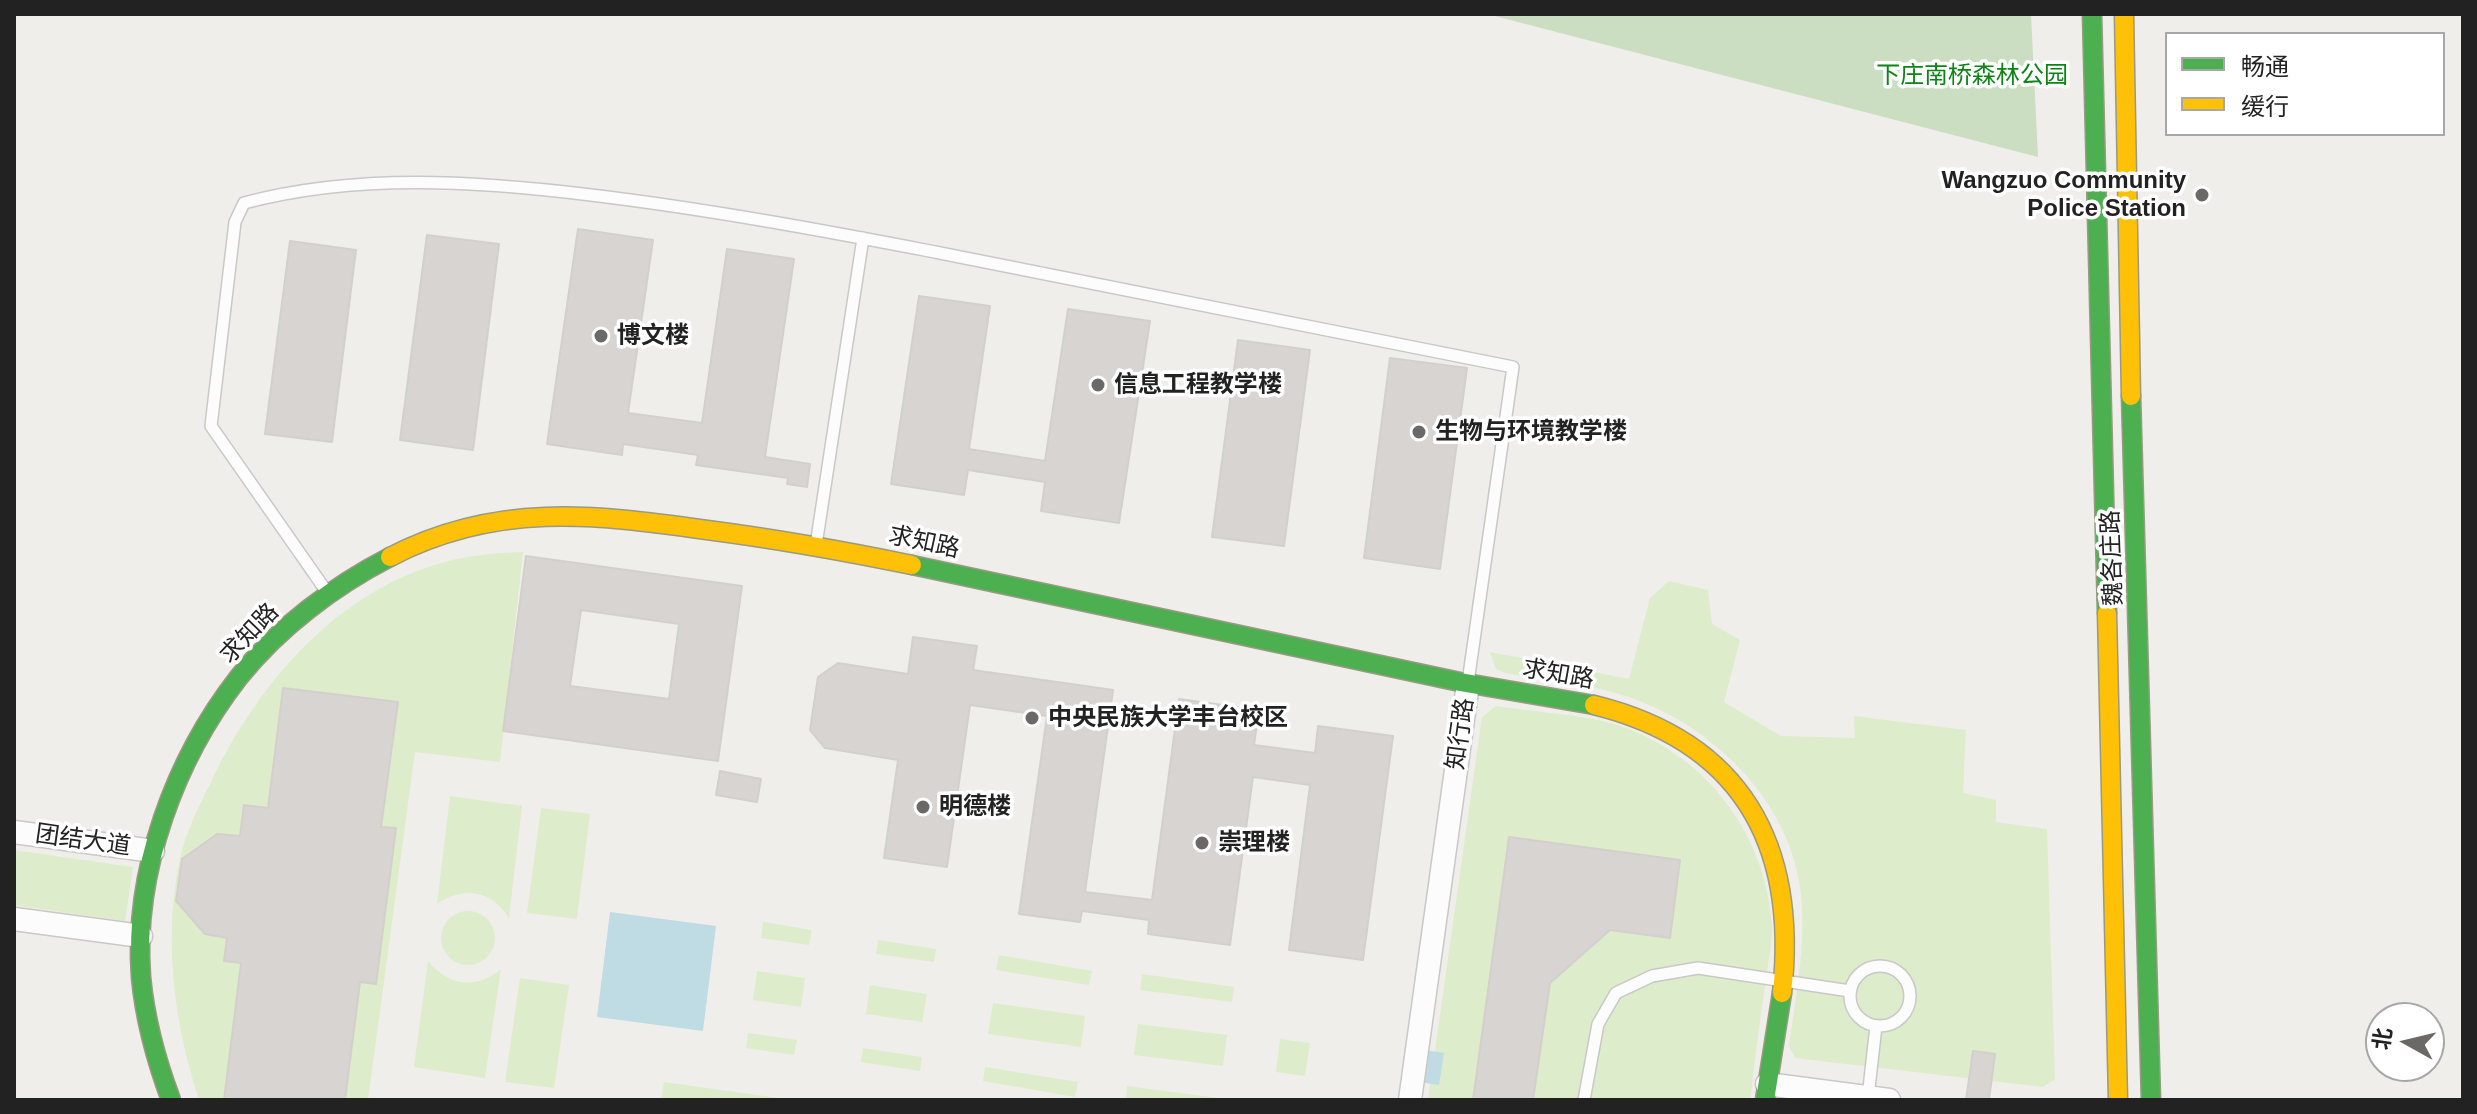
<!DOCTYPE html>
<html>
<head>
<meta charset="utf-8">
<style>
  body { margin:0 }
  #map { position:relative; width:2477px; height:1114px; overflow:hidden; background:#f0eeeb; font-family:Arial,"Noto Sans SC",sans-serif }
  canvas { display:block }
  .frame { position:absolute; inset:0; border:16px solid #222; pointer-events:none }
  .legend { position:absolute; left:2165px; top:32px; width:280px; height:104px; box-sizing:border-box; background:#fff; border:2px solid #a7a7a7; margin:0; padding:10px 14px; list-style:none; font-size:24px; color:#222 }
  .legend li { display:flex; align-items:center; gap:16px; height:40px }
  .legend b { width:40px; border:2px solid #a7a7a7 }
  .north { position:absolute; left:2365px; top:1002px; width:80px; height:80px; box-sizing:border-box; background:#fff; border:2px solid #a7a7a7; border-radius:50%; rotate:278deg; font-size:22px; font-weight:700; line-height:32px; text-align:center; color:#222 }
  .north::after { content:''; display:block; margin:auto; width:28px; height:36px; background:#6a6968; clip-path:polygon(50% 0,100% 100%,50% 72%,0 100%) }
</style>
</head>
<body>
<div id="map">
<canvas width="2477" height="1114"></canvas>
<div class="frame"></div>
<ul class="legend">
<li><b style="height:10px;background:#4caf50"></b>畅通</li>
<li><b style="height:10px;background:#ffc107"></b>缓行</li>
</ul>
<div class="north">北</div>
</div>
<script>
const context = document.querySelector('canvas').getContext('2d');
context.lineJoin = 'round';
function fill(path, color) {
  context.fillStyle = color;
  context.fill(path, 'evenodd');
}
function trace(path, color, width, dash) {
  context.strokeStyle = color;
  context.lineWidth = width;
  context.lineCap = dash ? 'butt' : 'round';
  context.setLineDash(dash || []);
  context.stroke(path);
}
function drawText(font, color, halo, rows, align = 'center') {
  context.font = font + ' Arial,"Noto Sans SC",sans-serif';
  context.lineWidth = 7;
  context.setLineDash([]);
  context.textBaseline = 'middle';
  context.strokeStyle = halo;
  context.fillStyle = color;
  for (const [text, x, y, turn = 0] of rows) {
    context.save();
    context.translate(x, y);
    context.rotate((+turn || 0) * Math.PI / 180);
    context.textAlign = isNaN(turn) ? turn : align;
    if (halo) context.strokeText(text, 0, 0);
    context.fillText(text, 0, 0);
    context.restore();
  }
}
fill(new Path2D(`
  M523 552 500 762 415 752 368 1100H199C173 1020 162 933 182 850 189 825 202 800 213 778 259 682 339 590 445 562 470 555 497 553 523 552Z
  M1669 581 1708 590 1712 624 1740 640 1724 702 1781 736 1855 738 1854 716 1966 730 1963 793 1996 800V822L2047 829 2055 1079 2043 1087 1795 1058 1789 1046C1796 997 1806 944 1801 894 1791 799 1708 720 1619 694 1583 683 1543 680 1505 673L1496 669 1490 652 1629 679 1650 598Z
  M1496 706C1533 712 1582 714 1617 725 1705 754 1765 832 1772 924 1773 942 1768 962 1766 979 1760 1019 1755 1060 1750 1100H1428L1482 717Z
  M450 796 522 806 509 918C492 890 463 886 437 904Z
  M541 808 590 814 577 919 527 913Z
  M14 850 133 867 125 921 14 905Z
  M441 938a27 27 0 1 1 54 0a27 27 0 1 1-54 0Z
  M763 922 812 930 809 945 761 938Z
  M878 940 936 949 934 962 876 954Z
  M999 955 1092 971 1089 985 996 970Z
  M428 961C448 986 477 990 501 969L485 1078 414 1067Z
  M757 971 805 978 801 1007 753 1000Z
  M1142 974 1234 987 1232 1002 1140 990Z
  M520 978 569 985 554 1088 505 1082Z
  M870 985 927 994 922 1022 866 1014Z
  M993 1003 1085 1016 1081 1047 988 1034Z
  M1138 1024 1227 1035 1223 1066 1134 1055Z
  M748 1033 797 1040 794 1055 746 1048Z
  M1280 1039 1310 1043 1305 1076 1276 1072Z
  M863 1048 922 1057 920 1071 861 1062Z
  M985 1067 1078 1082 1075 1097 983 1081Z
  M664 1082 793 1100H661Z
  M1127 1086 1219 1098V1100H1126Z`), '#ddeccb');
fill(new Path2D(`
  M1487 14H2031L2038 157Z`), '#cbdec1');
fill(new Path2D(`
  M610 912 716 926 703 1031 597 1017Z
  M1405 1047 1444 1053 1439 1085 1401 1079Z`), '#bfdbe3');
const building = new Path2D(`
  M578 229 653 240 628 413 702 423 727 249 794 259 765 457 810 464 807 487 787 484 788 478 696 465 698 455 623 444 622 455 547 444Z
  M427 235 499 244 473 450 400 440Z
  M290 241 356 250 332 442 265 434Z
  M919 296 990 306 969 449 1045 461 1068 309 1150 321 1119 523 1041 511 1045 482 968 470 964 495 891 484Z
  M1238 340 1310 350 1284 546 1212 537Z
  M1390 358 1467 368 1440 569 1364 558Z
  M526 556 742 586 718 761 503 731ZM581 610 679 624 669 699 570 686Z
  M913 637 977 646 973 670 1113 690 1085 892 1152 900 1179 699 1259 710 1254 745 1315 753 1318 726 1393 736 1363 960 1289 950 1310 785 1253 777 1230 945 1148 934 1149 920 1082 911 1080 922 1019 914 1047 716 970 705 947 867 884 858 898 760 825 748 810 730 818 677 838 663 908 674Z
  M283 688 398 702 381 827 396 828 376 984 360 982 345 1100H224L241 963 224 961 227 938 205 934 176 901 182 859 217 834 240 836 244 805 268 808Z
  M720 771 761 779 757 802 716 795Z
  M1509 837 1680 860 1670 938 1610 930 1550 983 1533 1100H1473Z
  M1973 1051 1995 1054 1989 1100H1966Z`);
fill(building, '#d7d4d2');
trace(building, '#d3d0cc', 2);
const lane = new Path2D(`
  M816 545 863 238
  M329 595 211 426 235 222 244 203C357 173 476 181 591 195 707 209 821 230 935 252 1128 290 1321 328 1513 367L1468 682
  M1850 996a30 30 0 1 1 60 0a30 30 0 1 1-60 0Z
  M1868 1097 1876 1026
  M1584 1100 1598 1024 1616 993 1652 976 1698 968 1850 991`);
const street = new Path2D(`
  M14 832 153 851
  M14 919 141 936
  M1767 1084 1889 1100
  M1410 1100 1468 684`);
const fast = new Path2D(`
  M2092 14 2107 613
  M2131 396 2151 1100
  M912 565 1460 682 1594 705
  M171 1100C156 1060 145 1020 141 977 133 872 175 759 239 677 279 627 334 586 390 557
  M1765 1100 1782 993`);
const slow = new Path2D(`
  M2124 14 2131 396
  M390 557C495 502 594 514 707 530 776 539 844 551 912 565
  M2107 613 2118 1100
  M1594 705C1743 742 1798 846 1782 993`);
trace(lane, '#c9c8c7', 14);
trace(street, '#c9c8c7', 25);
trace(fast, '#999a82', 21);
trace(slow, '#999a82', 21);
trace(lane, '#fdfcfc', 11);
trace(street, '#fdfcfc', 22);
trace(fast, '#4caf50', 18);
trace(slow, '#ffc107', 18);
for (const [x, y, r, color] of [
  [2202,195,8,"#6a6968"],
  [601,336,8,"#6a6968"],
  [1098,385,8,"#6a6968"],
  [1419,432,8,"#6a6968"],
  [1032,718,8,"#6a6968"],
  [923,807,8,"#6a6968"],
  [1202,843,8,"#6a6968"]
]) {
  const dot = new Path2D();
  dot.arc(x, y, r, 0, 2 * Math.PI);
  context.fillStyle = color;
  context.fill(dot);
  trace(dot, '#fff', 3);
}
drawText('24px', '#0c8416', '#fff', [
  ["下庄南桥森林公园",1972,76]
]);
drawText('bold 24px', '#222', '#fff', [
  ["Wangzuo Community",2186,181,"right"],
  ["Police Station",2186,209,"right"],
  ["博文楼",617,336],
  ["信息工程教学楼",1114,385],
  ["生物与环境教学楼",1435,432],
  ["中央民族大学丰台校区",1048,718],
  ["明德楼",939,807],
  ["崇理楼",1218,843]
], 'left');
drawText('24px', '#222', '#fff', [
  ["求知路",924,543,12],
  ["魏各庄路",2113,558,-92],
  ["求知路",250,634,-46],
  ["求知路",1558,675,10],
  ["知行路",1461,734,-82],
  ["团结大道",83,841,8]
]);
</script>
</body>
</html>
